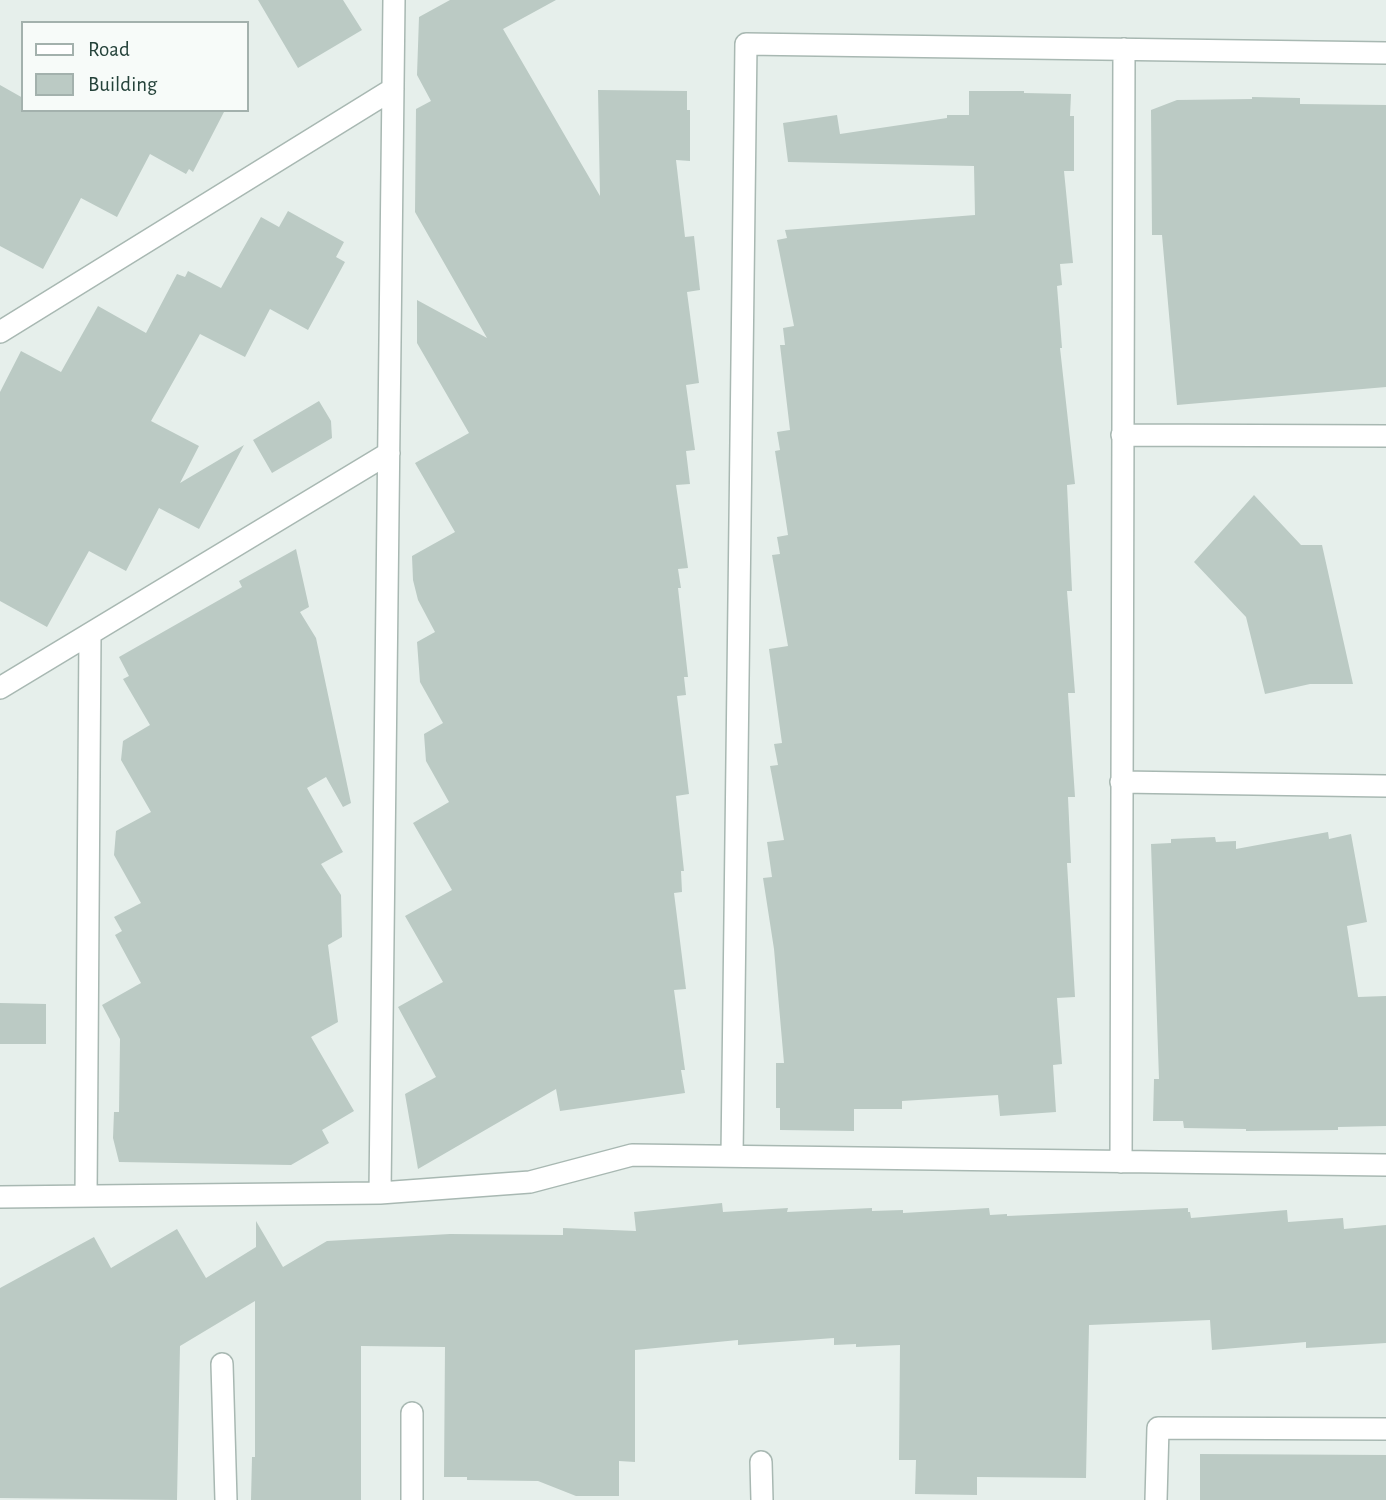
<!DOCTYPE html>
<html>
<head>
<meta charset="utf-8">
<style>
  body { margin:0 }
  #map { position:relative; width:1386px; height:1500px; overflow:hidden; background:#e6efeb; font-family:"Alegreya Sans",sans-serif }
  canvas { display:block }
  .legend { position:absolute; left:21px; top:21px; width:228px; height:91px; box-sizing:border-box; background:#f7fbf9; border:2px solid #a3b1ad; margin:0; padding:9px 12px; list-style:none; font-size:21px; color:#24423a }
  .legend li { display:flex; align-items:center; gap:14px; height:35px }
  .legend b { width:35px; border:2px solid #a3b1ad }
</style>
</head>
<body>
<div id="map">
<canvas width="1386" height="1500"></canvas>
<ul class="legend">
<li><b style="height:9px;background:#fff"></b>Road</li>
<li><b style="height:19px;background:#bbcac4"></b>Building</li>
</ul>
</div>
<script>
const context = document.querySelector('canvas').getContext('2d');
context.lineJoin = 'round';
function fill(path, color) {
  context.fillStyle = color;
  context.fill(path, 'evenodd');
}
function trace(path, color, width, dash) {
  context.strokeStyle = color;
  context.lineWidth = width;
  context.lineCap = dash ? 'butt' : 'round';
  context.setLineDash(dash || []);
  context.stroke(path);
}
fill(new Path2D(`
  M258 0H343L362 30 298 68Z
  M450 0H556L503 29 600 196 598 90 687 91V110H690V161L676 160 685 237 694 236 700 290 687 292 699 383 686 385 695 450 686 451 690 484 676 485 688 568 678 569 681 588H678L688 677H684L686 695 677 696 689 794 676 796 684 871H681L682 892 674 893 686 989 674 990 685 1070H681L685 1093 560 1111 556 1089 418 1169 405 1094 436 1077 398 1007 443 982 405 916 452 890 413 823 449 802 426 761 424 734 443 723 420 682 417 642 435 632 418 600 413 580 412 556 455 532 415 463 469 433 417 343V300L487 338 415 212 416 109 431 101 417 75 419 17Z
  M0 85 23 98V110H225L193 172 189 169 186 174 150 154 117 217 81 198 43 269 0 246Z
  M969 91H1024V93L1071 94 1070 116H1074V171H1064L1073 263 1060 264 1062 285 1057 286 1062 348H1060L1075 484 1067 485 1072 591H1067L1075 693H1068L1075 797H1068L1071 863H1067L1075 997 1057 998 1062 1064 1053 1065 1056 1112 1000 1116 998 1095 902 1101V1109H854V1131L780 1130V1108H776V1063H784L774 949 763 878 772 877 767 842 784 840 770 766 778 765 774 744 782 743 769 649 788 646 772 555 780 554 777 537 788 535 775 451 780 450 777 432 790 430 780 345H785L783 328 794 326 777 240 787 238 785 230 975 215 974 166 788 162 783 123 837 115 840 134 947 118V115H969Z
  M1252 97 1300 98V104L1386 105V387L1177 405 1162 235H1152L1151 110 1177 100 1252 99Z
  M288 211 344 242 336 257 345 262 308 330 270 309 245 357 200 334 151 421 199 446 180 483 244 445 199 529 159 508 126 571 89 551 47 627 0 601V392L21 351 61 372 98 306 146 333 177 274 185 277 188 271 221 288 261 217 279 227Z
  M319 401 331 421 332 438 272 473 253 440Z
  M1254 495 1301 545H1322L1353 684H1310L1265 694 1246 617 1194 562Z
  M296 549 309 607 300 612 316 638 351 803 343 807 326 777 307 788 343 852 321 864 341 895 342 937 328 945 338 1022 311 1037 354 1111 322 1130 329 1143 291 1165 119 1162 113 1138 114 1112H119L120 1039 102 1005 141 983 115 935 122 931 114 917 141 903 114 855 116 831 151 812 121 760 123 741 150 725 123 679 129 676 119 657 242 587 239 581Z
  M1328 832 1329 839 1351 834 1367 922 1347 926 1358 997 1386 996V1126L1338 1127V1130L1246 1131V1129L1184 1128 1183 1121H1153L1154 1079H1159L1151 844 1171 843V839L1215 837 1216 842 1236 841V849Z
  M0 1003 46 1004V1044H0Z
  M722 1203 723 1212 788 1208 787 1212 872 1208V1211L903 1210V1213L989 1208 990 1215 1007 1214V1216L1188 1208V1212H1190L1191 1218 1287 1210 1288 1222 1343 1218 1344 1229 1386 1225V1343L1306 1348V1342L1212 1350 1210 1320 1089 1325 1086 1478 977 1477V1495L915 1494 916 1460H899L900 1345 856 1347V1344L834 1345V1338L738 1345V1340L635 1350V1462L619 1461V1496H576L538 1481 467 1480V1477H444L445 1347 361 1346V1500H251L252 1457H255V1301L180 1346 177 1500 0 1498V1288L94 1237 111 1268 177 1229 206 1278 256 1247V1221L283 1267 327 1241 450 1234 563 1235V1228L636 1231 634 1212Z
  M1200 1454 1386 1455V1500H1200Z`), '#bbcac4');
const lane = new Path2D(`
  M0 332 393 89
  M1122 435 1386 436
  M0 688 389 453
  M1121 782 1386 786
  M732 1156 746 44 1386 53
  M1121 1162 1124 49
  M380 1193 394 0
  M86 1196 90 634
  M0 1197 380 1193 530 1182 632 1155 1386 1165
  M412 1500V1413
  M1156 1500 1158 1428 1386 1429`);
const street = new Path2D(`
  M222 1364 226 1500
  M761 1462 762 1500`);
trace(lane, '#a8b8b2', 24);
trace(street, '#a8b8b2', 24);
trace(lane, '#fff', 21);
trace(street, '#fff', 21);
</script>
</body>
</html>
